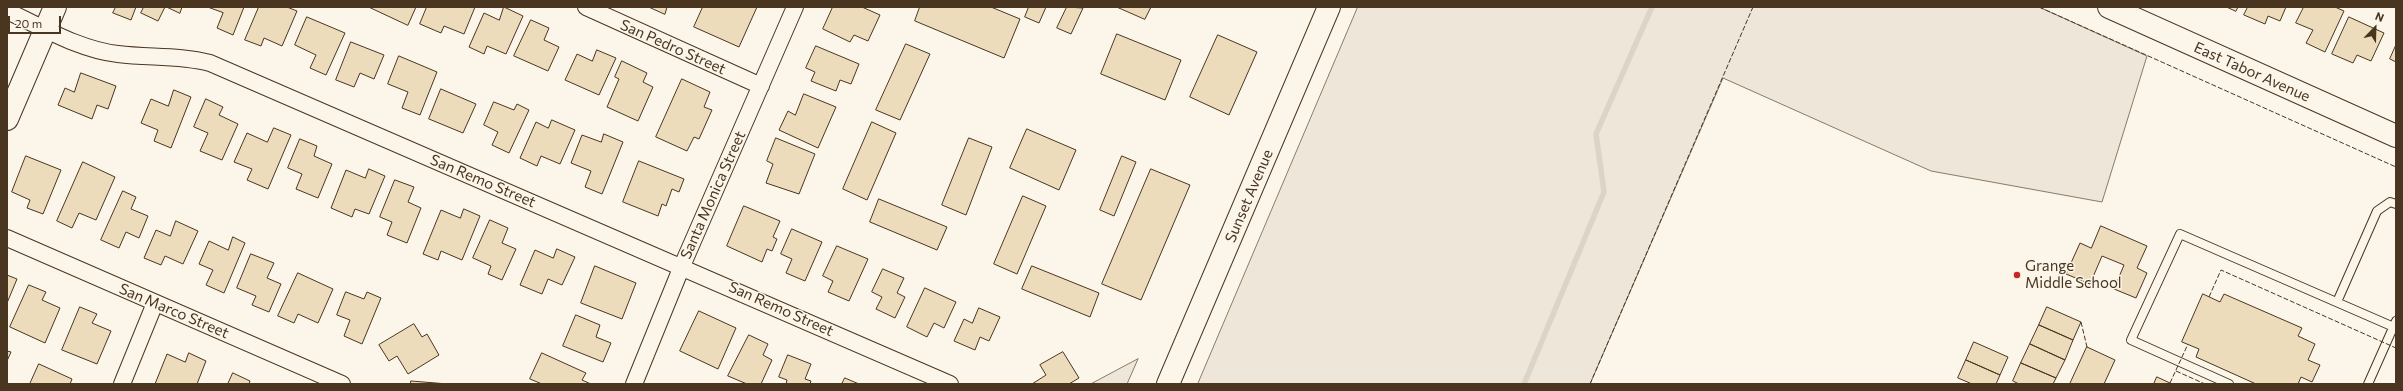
<!DOCTYPE html>
<html>
<head>
<meta charset="utf-8">
<style>
  body { margin:0 }
  #map { position:relative; width:2403px; height:391px; overflow:hidden; background:#fbf6e9; font-family:Commissioner,sans-serif }
  canvas { display:block }
  .frame { position:absolute; inset:0; border:8px solid #4a3520; pointer-events:none }
  .north { position:absolute; left:2355px; top:8px; width:40px; height:40px; -webkit-text-stroke:3px #fbf6e9; paint-order:stroke; rotate:23deg; font-size:11px; font-weight:700; line-height:16px; text-align:center; color:#4a3520 }
  .north::after { content:''; display:block; margin:auto; width:14px; height:18px; background:#4a3520; clip-path:polygon(50% 0,100% 100%,50% 72%,0 100%) }
  .scale { position:absolute; left:8px; top:16px; width:53px; height:18px; box-sizing:border-box; border:2px solid #4a3520; border-top:0; padding-left:5px; font-size:12px; line-height:14px; white-space:nowrap; color:#4a3520; -webkit-text-stroke:3px #fbf6e9; paint-order:stroke }
</style>
</head>
<body>
<div id="map">
<canvas width="2403" height="391"></canvas>
<div class="frame"></div>
<div class="north">N</div>
<div class="scale">20 m</div>
</div>
<script>
const context = document.querySelector('canvas').getContext('2d');
context.lineJoin = 'round';
function fill(path, color) {
  context.fillStyle = color;
  context.fill(path, 'evenodd');
}
function trace(path, color, width, dash) {
  context.strokeStyle = color;
  context.lineWidth = width;
  context.lineCap = dash ? 'butt' : 'round';
  context.setLineDash(dash || []);
  context.stroke(path);
}
function drawText(font, color, halo, rows, align = 'center') {
  context.font = font + ' Commissioner,sans-serif';
  context.lineWidth = 3;
  context.setLineDash([]);
  context.textBaseline = 'middle';
  context.strokeStyle = halo;
  context.fillStyle = color;
  for (const [text, x, y, turn = 0] of rows) {
    context.save();
    context.translate(x, y);
    context.rotate((+turn || 0) * Math.PI / 180);
    context.textAlign = isNaN(turn) ? turn : align;
    if (halo) context.strokeText(text, 0, 0);
    context.fillText(text, 0, 0);
    context.restore();
  }
}
const green = new Path2D(`
  M1358 7H2039L2147 56 2102 202 1931 171 1723 78 1590 384H1198Z
  M1138 359 1127 384H1091Z`);
fill(green, '#ede6d9');
trace(green, '#887966', 1);
trace(new Path2D(`
  M1524 384 1604 192 1596 134 1652 7`), '#dcd4c6', 5.5);
const building = new Path2D(`
  M116 7H136L131 20 113 13Z
  M144 7H165L158 21 141 13Z
  M167 7H182L180 13Z
  M208 7H244L233 35 217 28 223 13Z
  M259 7H287L297 11 282 46 264 38 261 46 245 40Z
  M369 7H416L408 25Z
  M427 7H475L464 34 444 26 441 33 420 24Z
  M504 7 523 16 506 54 487 46 484 54 469 47 484 13 499 20Z
  M649 7H667L665 14Z
  M703 7H757L739 47 694 27Z
  M833 7H862L880 15 868 41 854 35 850 42 823 29Z
  M920 7H991L1020 19 1004 58 915 21Z
  M1029 7H1046L1039 23 1025 17Z
  M1067 7 1083 8 1071 34 1057 28Z
  M1117 7H1151L1145 19Z
  M2227 7H2238L2236 11Z
  M2248 7H2286L2280 21 2268 16 2265 24 2244 15Z
  M2304 7H2335L2344 11 2325 52 2306 43 2313 30 2296 23Z
  M307 17 345 33 326 75 310 68 316 55 295 45Z
  M2349 17 2384 33 2371 61 2357 55 2353 63 2332 54Z
  M531 20 549 28 544 40 559 47 548 71 514 56Z
  M1117 34 1181 60 1165 100 1101 74Z
  M1218 35 1257 52 1229 115 1190 97Z
  M351 42 384 55 374 79 360 73 354 87 336 80Z
  M906 44 930 54 900 120 876 110Z
  M2396 45V62L2390 59Z
  M816 46 859 64 851 84 840 80 836 91 811 81 815 72 806 68Z
  M597 50 616 58 599 95 565 80 577 54 592 61Z
  M399 56 437 72 420 115 402 108 408 92 388 84Z
  M622 61 647 73 643 82 653 87 638 121 607 107 619 79 615 77Z
  M81 73 116 86 108 109 97 105 92 119 58 105 65 88 74 92Z
  M682 79 710 92 704 107 712 110 699 139 694 137 687 151 656 137Z
  M441 89 476 104 463 133 429 119Z
  M174 90 191 97 171 148 154 141 158 130 141 123 151 99 168 106Z
  M804 94 836 107 818 148 779 130 788 111 795 115Z
  M206 99 223 107 219 115 238 124 222 160 200 151 208 133 194 127Z
  M494 102 514 110 517 104 529 110 509 153 492 145 498 132 484 125Z
  M552 120 575 130 560 164 541 156 537 166 520 158 536 122 548 128Z
  M872 122 896 133 867 200 843 189Z
  M274 128 291 135 268 189 247 180 252 169 234 162 247 133 267 142Z
  M1027 129 1076 150 1059 190 1010 168Z
  M604 134 623 142 602 194 585 187 591 171 571 163 582 135 601 142Z
  M776 138 815 154 799 194 766 183 773 164 767 161Z
  M969 138 992 147 966 215 942 205Z
  M300 139 317 146 314 156 332 164 318 198 296 189 302 174 288 168Z
  M26 156 61 170 43 214 27 208 30 200 12 192Z
  M1122 156 1136 162 1114 216 1100 210Z
  M639 161 684 179 679 192 672 189 666 206 662 204 658 216 623 202Z
  M83 162 115 177 96 220 79 213 72 228 57 221Z
  M369 169 385 176 369 214 355 209 352 217 331 208 346 170 365 178Z
  M1151 169 1190 185 1141 300 1102 284Z
  M395 180 414 187 408 202 421 208 407 243 387 235 392 222 380 217Z
  M123 191 136 197 131 209 148 216 139 238 126 232 119 248 101 240Z
  M1023 196 1046 206 1017 274 994 264Z
  M879 199 947 227 937 250 870 222Z
  M744 206 780 221 773 237 777 239 772 251 767 249 762 262 727 246Z
  M464 209 480 216 462 260 441 251 438 260 423 254 441 210 460 218Z
  M490 220 508 228 502 243 516 249 502 280 488 274 491 266 473 258Z
  M176 221 198 231 183 264 165 256 161 265 144 258 156 230 170 236Z
  M2101 226 2147 246 2137 268 2147 273 2136 298 2114 289 2124 265 2102 256 2090 284 2066 274 2080 243 2091 248Z
  M792 229 822 242 805 281 786 273 792 259 781 254Z
  M233 237 245 243 224 293 206 285 213 270 199 264 209 241 228 250Z
  M837 246 868 259 849 301 828 292 833 281 823 276Z
  M557 249 575 257 562 285 548 279 542 294 520 285 535 250 553 258Z
  M251 254 274 263 267 278 281 284 269 312 252 305 256 296 237 288Z
  M595 266 636 283 622 319 581 303Z
  M1032 266 1099 293 1090 317 1022 289Z
  M883 269 904 278 897 293 905 297 895 318 876 309 882 297 872 292Z
  M298 273 333 289 318 323 298 314 294 323 278 316Z
  M7 275 17 279 7 303Z
  M29 285 46 292 42 300 60 308 45 343 10 327Z
  M925 288 956 302 944 328 934 323 927 337 907 327Z
  M346 292 364 299 367 292 381 298 362 344 344 336 350 320 337 315Z
  M2203 294 2220 302 2224 294 2302 328 2298 336 2315 344 2308 360 2320 365 2312 382 2301 377 2298 384H2256L2196 357 2199 349 2182 342Z
  M80 307 97 314 92 323 111 331 97 364 62 350Z
  M2047 307 2081 322 2073 340 2039 325Z
  M979 308 1000 317 989 341 980 337 975 350 954 341 964 319 972 323Z
  M699 311 736 328 718 369 680 351Z
  M576 315 600 325 596 337 611 343 603 362 563 346Z
  M414 324 422 337 427 334 439 355 408 374 397 356 389 361 379 345Z
  M2039 325 2073 340 2065 360 2030 344Z
  M749 335 768 344 763 355 772 360 761 384H747L728 376Z
  M1974 342 2008 357 2000 375 1966 360Z
  M2030 344 2065 360 2056 378 2021 363Z
  M2087 347 2115 360 2104 384H2070Z
  M7 351 11 352 7 361Z
  M1063 352 1079 378 1069 384H1032L1046 375 1040 365Z
  M189 353 206 361 197 384H155L167 354 185 362Z
  M542 353 586 373 582 380 591 384H542L530 379Z
  M788 355 811 364 805 379 811 381 810 384H786L787 380 779 377Z
  M1966 360 2000 375 1996 384H1972L1958 378Z
  M2021 363 2056 378 2053 384H2019L2013 381Z
  M39 364 72 379 70 384H30Z
  M233 373 250 381 249 384H228Z
  M2157 377 2170 383 2172 384H2154Z
  M845 378 859 384H842Z
  M411 381 448 384H411Z`);
fill(building, '#ecdcbc');
trace(building, '#4a3520', 1);
const lane = new Path2D(`
  M2337 302 2377 211 2390 202 2396 204
  M2229 384 2131 340 2180 234 2396 328
  M2368 384 2396 321`);
const street = new Path2D(`
  M586 7 761 86
  M7 11C42 27 80 50 118 54 149 58 179 55 210 63L950 384
  M7 238 342 384
  M122 384 155 303
  M634 384 682 266 795 7`);
const secondary = new Path2D(`
  M2109 7 2396 136
  M7 119 55 7
  M1168 384 1329 7`);
trace(lane, '#4a3520', 10);
trace(street, '#4a3520', 18);
trace(secondary, '#4a3520', 24);
trace(lane, '#fbf6e9', 8);
trace(street, '#fbf6e9', 16);
trace(secondary, '#fbf6e9', 22);
trace(new Path2D(`
  M2039 7 2396 167
  M2209 297 2221 270 2396 348
  M2081 322 2087 347
  M2176 371 2205 384
  M2170 383 2188 344
  M1590 384 1753 7`), '#4a3520', 1, [5, 2]);
for (const [x, y, r, color] of [
  [2017,275,4,"#c62828"]
]) {
  const dot = new Path2D();
  dot.arc(x, y, r, 0, 2 * Math.PI);
  context.fillStyle = color;
  context.fill(dot);
  trace(dot, '#fbf6e9', 1.5);
}
drawText('15px', '#4a3520', '#fbf6e9', [
  ["San Pedro Street",673,47,24],
  ["East Tabor Avenue",2252,72,24],
  ["San Remo Street",483,181,23],
  ["Santa Monica Street",713,195,-66],
  ["Sunset Avenue",1249,196,-67],
  ["San Remo Street",781,309,24],
  ["San Marco Street",174,311,23]
]);
drawText('15px', '#4a3520', '#fbf6e9', [
  ["Grange",2025,266],
  ["Middle School",2025,283]
], 'left');
</script>
</body>
</html>
